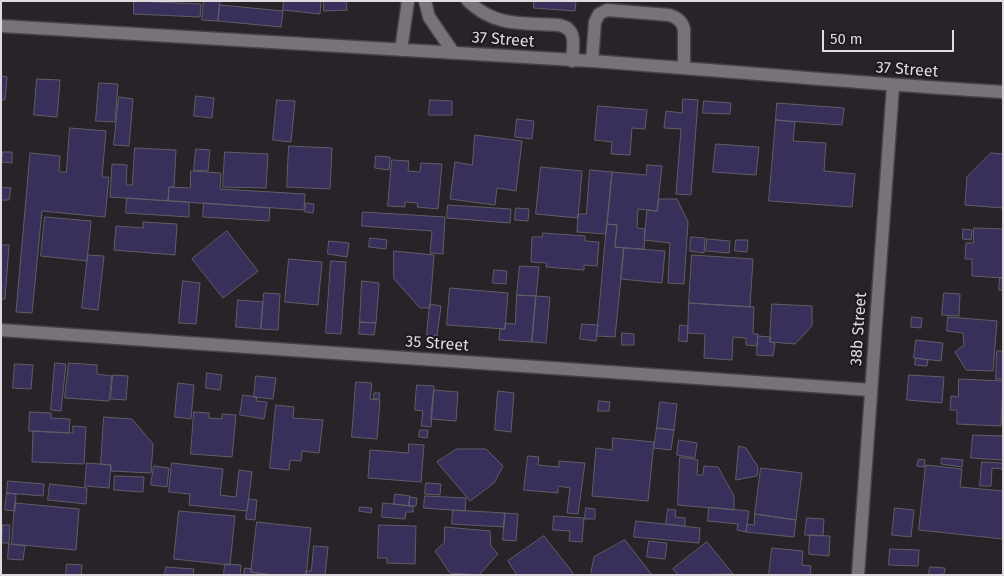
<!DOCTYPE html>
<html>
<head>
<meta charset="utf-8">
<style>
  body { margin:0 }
  #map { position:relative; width:1004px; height:576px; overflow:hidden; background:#282328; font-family:"Fira Sans",sans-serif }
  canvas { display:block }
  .frame { position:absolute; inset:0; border:2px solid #dedade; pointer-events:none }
  .scale { position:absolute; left:822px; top:30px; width:132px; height:22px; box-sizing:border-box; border:2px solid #dedade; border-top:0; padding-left:6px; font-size:15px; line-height:18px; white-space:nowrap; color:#dedade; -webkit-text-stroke:4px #1f1a1f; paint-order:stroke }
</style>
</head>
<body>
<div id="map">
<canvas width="1004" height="576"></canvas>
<div class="frame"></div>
<div class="scale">50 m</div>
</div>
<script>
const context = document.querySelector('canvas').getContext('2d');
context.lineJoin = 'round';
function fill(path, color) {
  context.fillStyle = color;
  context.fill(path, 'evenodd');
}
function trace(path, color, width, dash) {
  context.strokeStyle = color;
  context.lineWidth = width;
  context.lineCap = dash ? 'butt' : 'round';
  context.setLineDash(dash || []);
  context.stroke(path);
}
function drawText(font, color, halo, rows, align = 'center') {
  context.font = font + ' "Fira Sans",sans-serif';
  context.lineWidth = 4;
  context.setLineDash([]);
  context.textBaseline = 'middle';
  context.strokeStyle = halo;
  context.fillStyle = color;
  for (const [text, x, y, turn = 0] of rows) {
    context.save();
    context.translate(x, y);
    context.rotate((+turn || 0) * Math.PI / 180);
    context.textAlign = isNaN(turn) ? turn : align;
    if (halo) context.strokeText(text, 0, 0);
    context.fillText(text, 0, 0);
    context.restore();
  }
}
const building = new Path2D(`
  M134 1 201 4 200 17 134 14Z
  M204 1H220L218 21 202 20Z
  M284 1H321L320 14 283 10Z
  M324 1H346L347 10 324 11Z
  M534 1H576L575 11 534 8Z
  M220 5 283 11 281 27 218 21Z
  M1 76 7 77 5 100H1Z
  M37 79 60 80 57 117 34 115Z
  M99 83 118 84 115 122 96 121Z
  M196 96 214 98 212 118 194 116Z
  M119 97 133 99 129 146 114 145Z
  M683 99 698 100 691 195 676 194 681 129 664 128 666 111 682 113Z
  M277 100 295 101 291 142 273 140Z
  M430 100 452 101V115H429Z
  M704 101 731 103 730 114 703 113Z
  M777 103 844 108 842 125 776 120Z
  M598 106 647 110 645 129 632 128 630 155 611 154 612 142 595 140Z
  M517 119 534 121 532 139 515 137Z
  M776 120 795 122 793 141 826 143 824 171 855 174 852 207 769 201Z
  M70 128 106 131 102 177H109L105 217 42 211 32 313 16 312 30 153 60 156 59 172H66Z
  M475 135 522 141 516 191 497 188 495 205 450 199 455 162 472 165Z
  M716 144 759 147 756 175 713 172Z
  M289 146 332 148 330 189 287 187Z
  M135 148 176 150 174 187H169L168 201 110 197 112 164 127 165 126 185H132Z
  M196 149 210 150 208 171 194 170Z
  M3 152H12V163L2 162Z
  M225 152 268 154 266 188 223 187Z
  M991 153 1003 154V208L965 205 967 177Z
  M376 156 390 157 389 170 375 168Z
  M392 160 409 161 408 171 420 172 421 163 442 164 438 209 417 207 418 203 405 202V207L388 206Z
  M647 165 662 166 657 211 638 209 637 228 645 229 644 249 615 247 617 225 607 224 612 172 646 175Z
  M541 167 582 171 578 218 536 214Z
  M590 170 612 172 606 234 577 232 578 214H586Z
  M191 171 221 173 220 189 305 194 304 210 168 201 169 187 190 188Z
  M1 187 11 188 9 200H1Z
  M127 198 189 202V217L126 213Z
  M659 199H677L688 222 684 284 668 283 670 243 644 240 647 210 657 211Z
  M204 203 270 208 269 221 203 217Z
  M306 203 314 204 313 213 305 212Z
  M448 205 511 209 510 223 447 218Z
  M516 208 529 209 528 221 515 220Z
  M363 212 445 217 443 254 430 253 432 231 362 226Z
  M45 217 91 221 87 261 41 256Z
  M143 222 177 224 175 255 114 250 116 226 143 228Z
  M607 224 617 225 615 247 624 248 615 337 597 336Z
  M974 228 1003 229V278L972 276V259H965L966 243H973Z
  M963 229 972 230 971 240 963 239Z
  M227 231 258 271 223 298 192 259Z
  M543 233 585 236V241L599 242 597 266 584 265V270L546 267 547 263 531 262 532 237H542Z
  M691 237 705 238 704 253 690 251Z
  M370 238 387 240 386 249 369 247Z
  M707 239 730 241 729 253 706 251Z
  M736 240H748L747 252 735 251Z
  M329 241 349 243 347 257 328 254Z
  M1 245H9L5 299H1Z
  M624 248 665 251 662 283 621 279Z
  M394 251 434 255 430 308H420L394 279Z
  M88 255 104 256 98 310 82 308Z
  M692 255 753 259 750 307 689 303Z
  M289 259 322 262 318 305 285 302Z
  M331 261 346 262 341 334 326 333Z
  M520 266 539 267 536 296 517 295Z
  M494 270 507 271 506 284 493 283Z
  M1000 278H1003V290H999Z
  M183 281 200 283 196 324 179 323Z
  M362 281 379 283 376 323 360 322Z
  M450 288 508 293 505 329 447 325Z
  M264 293 280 294 278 330 261 329Z
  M944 293 960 294 959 316 942 315Z
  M517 295 536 296 532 342 499 340 500 329H505V323L515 324Z
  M536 296 550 297 546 343 532 342Z
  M238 300 263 302 261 329 236 327Z
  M689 303 754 307 753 334H758L757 346 746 345V338L733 337 732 360 704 358 705 334 688 333Z
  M430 304 441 306 437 336 427 335Z
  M772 304 812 306V326L795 344 770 342Z
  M912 317 922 318 921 328 911 327Z
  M948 317 997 321 993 371 966 370 955 352 964 345 963 333 947 331Z
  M360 322 376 323 374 335 359 334Z
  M582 324 598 325 596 341 580 339Z
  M680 325 688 326 687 342 679 341Z
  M622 333 634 334V345H622Z
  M758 336 771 337 770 342 775 343 773 356 757 355Z
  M916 340 943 343 941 361 914 358Z
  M997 351H1003V379H996Z
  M916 358 928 360 927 366 915 365Z
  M55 363 66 364 61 411 51 410Z
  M69 363 97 365V374L112 376 109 401 65 398Z
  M15 364 33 365 31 389 13 388Z
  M207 373 222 375 220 390 206 388Z
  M113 375 128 376 126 400 111 399Z
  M909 375 944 377 942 403 907 400Z
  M256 376 276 378 273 399 254 397Z
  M959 379 1003 381 1001 426 957 424V410H950L951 396 958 397Z
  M356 382 372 383 370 399 380 400 377 439 352 437Z
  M178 383 194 385 191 419 175 417Z
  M417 385 434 386 431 427 421 426 423 411 415 410Z
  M434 390 458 392 456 421 431 419Z
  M498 391 514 393 511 432 495 430Z
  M374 393H380L379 399H374Z
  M243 395 257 397 256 401 267 402 264 419 240 415Z
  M599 401 610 402 609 411H598Z
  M660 402 677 404 674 430 657 428Z
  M276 405 294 407 293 418 323 420 319 453 302 451 301 461 290 460 289 470 270 468Z
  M30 412 51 413V418L70 419 69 433 29 431Z
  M194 412 209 413V418L222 419V414L236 415 232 457 191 454Z
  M104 417 132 419 153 444 151 473 111 471V465L101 464Z
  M73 426 86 427 84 464 32 462 33 431 73 433Z
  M657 428 674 430 671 450 654 448Z
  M420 430H428L427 438 419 437Z
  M973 435 1003 436V460L971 458Z
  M613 438 654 442 648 501 592 496 596 448 612 450Z
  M679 440 697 443 695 458 677 455Z
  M409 444 424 445 421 482 368 478 370 450 408 453Z
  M739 446 746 448 758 467 757 476 736 480Z
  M457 449H486L503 466 494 483 470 501 437 462Z
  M528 456 539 457 538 465 559 467V461L585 463 578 514 567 513 570 488 558 486V493L524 490Z
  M680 457 698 460 697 475H703L704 466 718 467 734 496V510L678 505Z
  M942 458 963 460 962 467 941 464Z
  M919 459 925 460 924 467 917 466Z
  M982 462 1003 463V469L992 468 991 486H980Z
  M87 463 111 465 109 488 85 486Z
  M172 463 223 469 220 495 236 497 239 470 252 472 247 511 189 505 190 494 169 492Z
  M926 465 962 469 960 487 1003 491V539L919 530Z
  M154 466 169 468 167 487 151 485Z
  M761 468 802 473 796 520 755 514Z
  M115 476 144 477 143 492 114 490Z
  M8 481 44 484 43 496 7 493Z
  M426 483 441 484 440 495 425 494Z
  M50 484 87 488 86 504 48 500Z
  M7 493 16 494 15 511 5 510Z
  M395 494 410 496 409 506 394 504Z
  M425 496 466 498 465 511 424 508Z
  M410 497 417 498 416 506H409Z
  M249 499 257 500 255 520 246 519Z
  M15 503 79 509 76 550 12 544Z
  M383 503 413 506V512H406L405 519 382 517Z
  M360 507 372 508 371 513 359 511Z
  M709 507 749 511 746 532 737 530 738 524 708 521Z
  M586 508 595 509V519H585Z
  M895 508 914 510 911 537 892 535Z
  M668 509 676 510 675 517 685 518V526L666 524Z
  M453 510 505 513 504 527 452 524Z
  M179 511 235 516 230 565 174 559Z
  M505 513 518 514 516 541 503 540Z
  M755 514 796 520 794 537 746 532 747 524 754 525Z
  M554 516 584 518 582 542 569 541 570 531 553 530Z
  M807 518 824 519 823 536 805 535Z
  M636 521 700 528 699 543 634 537Z
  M257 522 311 528 306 575H273L251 572Z
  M3 525H10L9 543H2Z
  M379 525 416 526 415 564 387 563V558H378Z
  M445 527 490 531 491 546 498 554 479 575 450 573 435 551 444 543Z
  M810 535 830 536 829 556 809 554Z
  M544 536 573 573 571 575H517L508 561Z
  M625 540 652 575H593L591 572 594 557Z
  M649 541 667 543 665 559 647 557Z
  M707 542 733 574 678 575 673 569Z
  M9 544 25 546 23 560 8 559Z
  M314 546 328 547 325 575H306V571H311Z
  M772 548 803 551 802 565 811 566 810 575H769Z
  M890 549 919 550 918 566 889 565Z
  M67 564 82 565 81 575H66Z
  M225 564 241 565 240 575H224Z
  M166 567 194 569 193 575H165Z
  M930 567 945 568 944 575H929Z
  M245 568 252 569 251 572 258 573V575H244Z`);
fill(building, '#382f5a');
trace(building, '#5f5e66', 1);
const minor = new Path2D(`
  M425 1 429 17 453 52
  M468 1C495 27 523 23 558 25 578 28 573 45 572 61
  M1 26 592 61C729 71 866 84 1003 92
  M401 50 408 1
  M592 61 595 22 599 14 607 10 669 15C677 17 682 21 684 29V68
  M1 330 871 390
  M858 575 893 86`);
trace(minor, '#464246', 15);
trace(minor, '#787279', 12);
drawText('16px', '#dedade', '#1f1a1f', [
  ["37 Street",503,40,4],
  ["37 Street",907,70,4],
  ["38b Street",859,329,-86],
  ["35 Street",437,344,4]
]);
</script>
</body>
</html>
